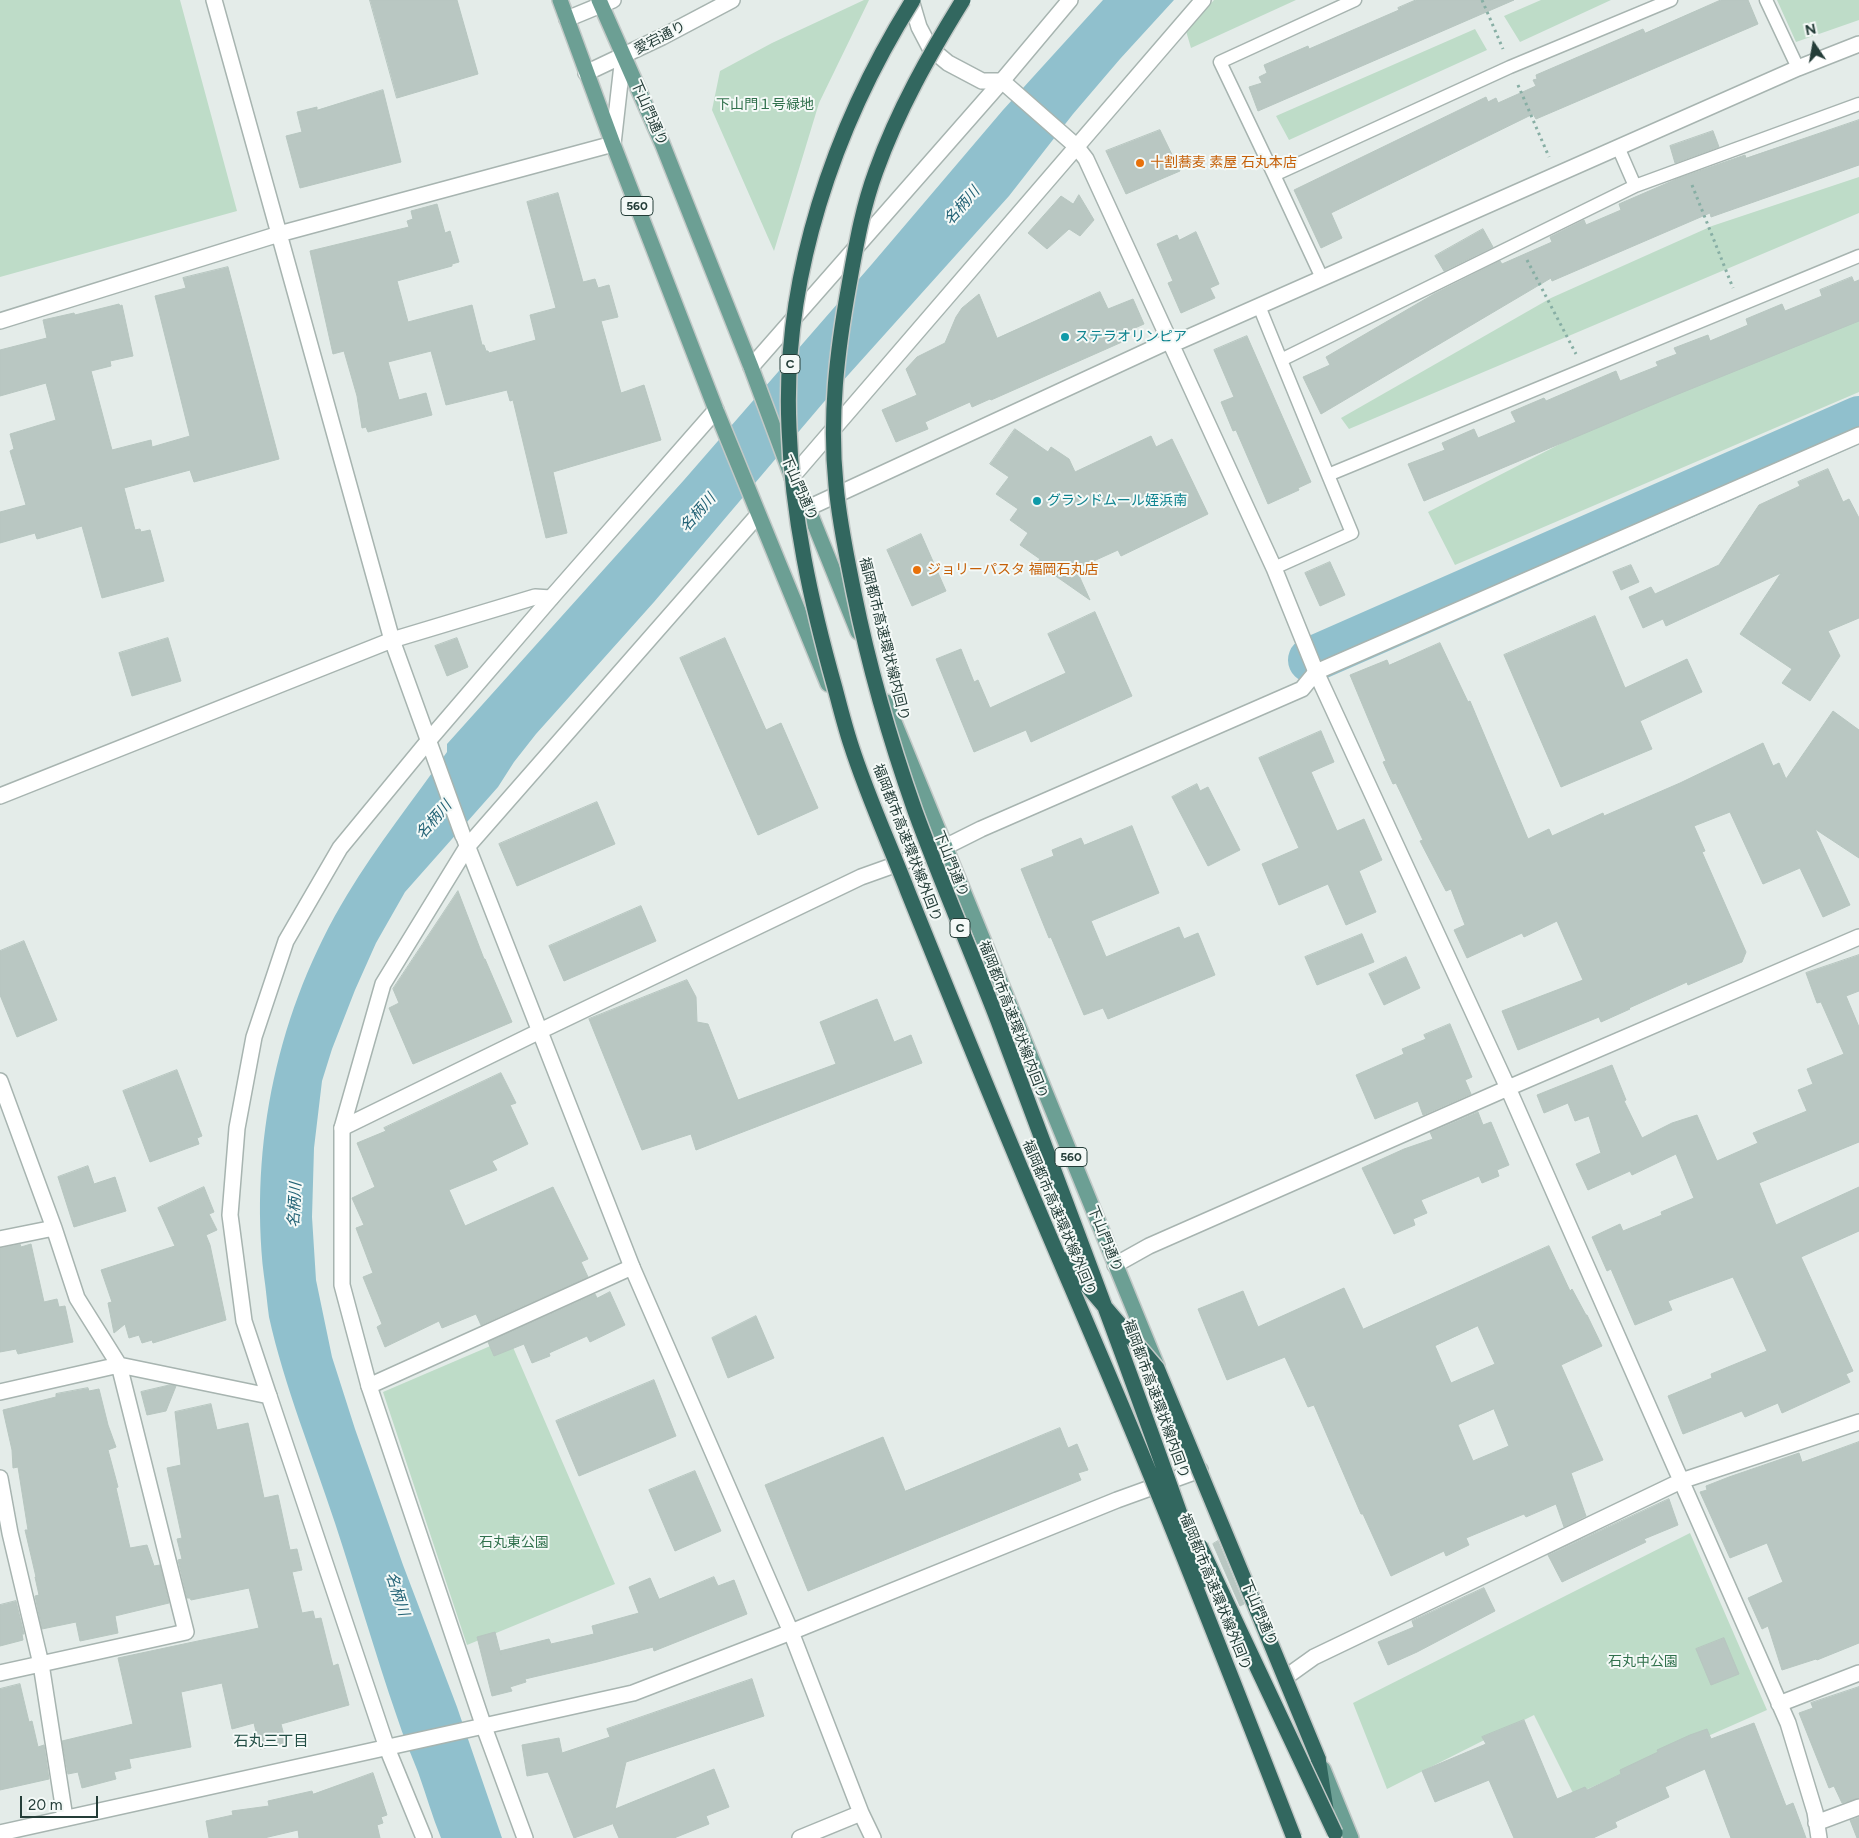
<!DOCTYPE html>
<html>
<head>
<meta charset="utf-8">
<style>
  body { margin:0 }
  #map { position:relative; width:1859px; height:1838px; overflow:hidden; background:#e4ece9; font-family:Figtree,sans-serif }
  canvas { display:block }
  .north { position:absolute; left:1789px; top:20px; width:50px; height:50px; -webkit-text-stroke:4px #f4f9f7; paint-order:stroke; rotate:348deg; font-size:14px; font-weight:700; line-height:20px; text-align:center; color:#243d38 }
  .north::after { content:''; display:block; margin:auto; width:18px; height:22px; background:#243d38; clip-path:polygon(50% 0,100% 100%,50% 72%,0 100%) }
  .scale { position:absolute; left:20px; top:1796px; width:78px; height:22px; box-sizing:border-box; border:2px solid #243d38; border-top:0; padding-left:6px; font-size:15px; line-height:18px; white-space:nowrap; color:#243d38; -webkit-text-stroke:4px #f4f9f7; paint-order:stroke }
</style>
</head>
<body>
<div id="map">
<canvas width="1859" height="1838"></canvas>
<div class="north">N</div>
<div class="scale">20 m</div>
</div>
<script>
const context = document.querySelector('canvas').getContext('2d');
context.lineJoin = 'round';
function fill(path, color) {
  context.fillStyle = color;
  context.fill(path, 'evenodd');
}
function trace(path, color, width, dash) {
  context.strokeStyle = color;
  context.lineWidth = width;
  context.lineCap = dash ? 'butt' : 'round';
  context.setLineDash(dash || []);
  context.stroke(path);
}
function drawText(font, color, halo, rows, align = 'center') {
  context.font = font + ' Figtree,"Noto Sans JP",sans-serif';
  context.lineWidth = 4;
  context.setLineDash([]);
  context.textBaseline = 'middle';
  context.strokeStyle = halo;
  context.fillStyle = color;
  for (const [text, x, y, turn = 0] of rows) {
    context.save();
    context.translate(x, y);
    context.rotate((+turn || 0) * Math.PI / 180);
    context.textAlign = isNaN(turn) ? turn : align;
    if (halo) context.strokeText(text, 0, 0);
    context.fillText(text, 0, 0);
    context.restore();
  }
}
fill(new Path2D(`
  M0 0H180L237 211 0 277Z
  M864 0H869L819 103 774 251 712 110 720 71 772 43Z
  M1214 0H1296L1191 48 1186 31Z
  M1541 0H1611L1520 42 1504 16Z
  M1777 0H1859V20L1796 42Z
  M1475 29 1487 50 1289 140 1276 116Z
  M1859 177V213L1349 429 1341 418 1551 298 1712 226Z
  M1859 290V392L1455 565 1428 512Z
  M509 1338 615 1584 467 1645 383 1392Z
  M1690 1533 1767 1710 1574 1795 1534 1715 1387 1789 1353 1703Z`), '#bedcc8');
fill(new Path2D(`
  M1103 0H1174L1120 59 1073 114 1009 196 823 403 654 602 536 734 514 762 498 787 405 892 376 943 355 990 332 1049 322 1081 314 1148 312 1217 316 1280 332 1357 355 1429 403 1565 457 1707 502 1838H441C432 1816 426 1794 418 1772 411 1754 403 1736 397 1717 375 1653 356 1587 335 1523 313 1456 284 1385 269 1317 267 1303 266 1289 264 1276 249 1144 278 1009 347 895 377 845 414 799 447 752V744L684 480 872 264 1003 110Z`), '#90c0cd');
trace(new Path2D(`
  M1311 660 1859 419`), '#90c0cd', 46);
const building = new Path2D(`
  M370 0H457L478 74 397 98Z
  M1416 0H1514L1258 111 1249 87 1262 83 1259 77 1267 73 1264 65 1308 46 1309 49 1399 10 1398 8Z
  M1721 0H1748L1758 24 1536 119 1533 114 1331 213 1342 238 1321 248 1294 190 1486 97 1488 102 1496 98 1498 103 1536 86 1533 80 1537 79 1536 75 1643 29 1645 33Z
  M383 90 401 162 300 188 286 136 302 132 297 112 317 107V110Z
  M1859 120V165L1711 217 1710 213 1552 281 1551 278 1321 414 1303 377 1330 365 1326 357 1434 294 1500 261 1502 264 1552 242 1550 237 1584 220 1586 225 1621 210 1619 204 1679 178 1745 155 1746 158Z
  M1160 130 1180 171 1126 194 1106 151Z
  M1713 131 1719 147 1675 163 1670 146Z
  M558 193 583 282 595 279 598 288 609 285 618 317 601 321 621 393 644 385 661 440 553 472 567 533 546 538 513 400 510 401 507 390 446 405 431 351 388 362 399 400 426 393 432 415 368 432 366 427 362 428 357 396 344 351 333 354 310 251 409 227 407 221 413 219 411 211 437 204 445 233 450 231 459 262 452 264V266L397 281 408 322 472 305 482 345H484L486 351H488L489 353 536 340 530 315 556 308 527 202Z
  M1079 195 1094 220 1080 236 1069 229 1047 249 1028 233 1061 196 1073 204Z
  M1483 229 1493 247 1444 271 1435 256Z
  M1196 232 1219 284 1210 288 1215 298 1181 313 1168 283 1173 281 1157 244 1177 235 1179 240Z
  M228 267 279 459 194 482 190 470 124 488 135 530 140 529 141 532 150 530 164 581 102 598 82 526 37 539 35 533 0 543V512L26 505 10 451 14 449 10 434 56 420 46 383 0 396V350L47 338 43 320 74 313 75 315 119 304 120 306 122 305 133 356 110 361 111 366 91 371 112 450 151 440 152 447 190 436 155 296 186 288 183 278Z
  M1852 277 1854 282 1859 280V321L1671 397 1424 501 1408 464 1445 450 1442 443 1474 429 1478 438 1516 422 1511 412 1544 398 1546 401 1616 371 1620 381 1658 366 1656 362 1677 354 1674 348 1708 335 1710 341 1748 325 1746 319 1782 304 1785 311 1822 296 1820 290Z
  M1100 292 1108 309 1133 299 1144 324 1119 335 1122 342 991 400 990 399 972 407 970 402 925 422 928 429 896 442 882 410 917 395 906 369 917 357 945 343 956 317 962 308 979 294 997 338Z
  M1247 336 1311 482 1298 488 1299 490 1268 504 1236 430 1233 431 1221 402 1234 397 1214 350Z
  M1015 429 1048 452 1051 447 1069 459 1075 472 1151 436 1156 447 1172 439 1208 514 1121 556 1118 550 1076 569 1090 600 1037 563 1040 559 1020 545 1028 533 1010 520 1018 509 996 494 1009 477 990 464Z
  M1828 469 1843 502 1849 499 1859 518V618L1828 631 1840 656 1810 701 1782 683 1792 669 1740 634 1781 573 1666 626 1663 619 1643 628 1629 597 1651 587 1655 594 1719 565 1759 505 1800 486 1798 482Z
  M921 534 946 591 912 606 887 550Z
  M1330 562 1345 595 1320 606 1305 573Z
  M1631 565 1639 582 1621 590 1613 572Z
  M1095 612 1132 696 1031 742 1026 730 974 752 936 659 961 649 974 682 978 680 990 708 1066 673 1048 634Z
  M1595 616 1625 688 1687 659 1702 692 1640 721 1652 749 1561 787 1504 655Z
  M168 638 181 681 132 696 119 653Z
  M457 638 468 667 447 676 435 646Z
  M725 638 766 730 781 723 818 808 758 835 680 658Z
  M1440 643 1468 702 1470 701 1528 839 1549 829 1552 836 1603 813 1604 816 1680 783 1763 743 1773 766 1779 763 1786 779 1833 711 1859 730V858L1815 829 1850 905 1823 917 1800 868 1763 884 1730 812 1694 826 1705 851 1702 852 1746 952 1742 962 1688 985 1687 982 1629 1008 1630 1009 1601 1022 1599 1017 1518 1050 1502 1011 1583 980 1557 921 1524 937 1522 933 1467 958 1454 930 1465 925 1451 889 1446 891 1420 841 1423 840 1396 783 1393 784 1383 762 1386 761 1350 675 1387 660 1389 665Z
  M1321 731 1334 762 1311 772 1337 831 1364 819 1382 860 1359 871 1376 912 1346 925 1328 884 1279 905 1262 864 1299 848 1259 758Z
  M1197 784 1200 791 1208 787 1240 850 1208 866 1172 797Z
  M597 802 615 844 517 886 499 844Z
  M1132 826 1159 893 1091 921 1106 957 1179 927 1184 939 1198 933 1215 975 1108 1019 1103 1008 1084 1015 1051 937 1049 938 1021 869 1054 856 1052 850 1081 838 1084 845Z
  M458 891 484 959H485L512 1022 413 1064 389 1008 399 1003 393 989Z
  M641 906 656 941 564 981 549 946Z
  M1362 934 1374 962 1317 985 1305 957Z
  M24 941 57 1020 17 1037 0 995V951Z
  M1859 955V991L1846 996 1859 1027V1142L1759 1183 1776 1225 1859 1187V1231L1801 1257 1853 1371 1846 1374 1850 1382 1782 1413 1778 1403 1745 1417 1742 1411 1683 1434 1668 1396 1712 1378 1711 1374 1767 1351 1733 1277 1668 1301 1672 1310 1635 1325 1611 1269 1607 1271 1592 1237 1620 1224 1623 1231 1662 1215 1661 1212 1694 1198 1676 1154 1632 1175 1630 1171 1588 1190 1576 1164 1601 1153 1589 1116 1575 1121 1568 1103 1544 1113 1537 1095 1612 1065 1626 1100 1624 1101 1642 1138 1672 1123 1697 1115 1717 1161 1758 1143 1753 1133 1807 1111 1798 1090 1813 1084 1807 1069 1844 1054 1821 1002 1817 1003 1806 973Z
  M1406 957 1420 988 1384 1005 1369 974Z
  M687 980 696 997 697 1022 708 1024 738 1100 836 1064 820 1022 877 999 894 1042 911 1035 922 1063 696 1150 691 1134 642 1150 589 1019Z
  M1450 1024 1472 1077 1465 1080 1471 1094 1423 1115 1418 1101 1375 1119 1356 1075 1404 1054 1402 1049 1426 1039 1424 1035Z
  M177 1070 202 1136 197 1138 199 1144 150 1162 123 1091Z
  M501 1073 516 1103 510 1105 528 1144 492 1161 497 1170 449 1190 465 1226 553 1187 588 1259 581 1262 588 1277 481 1325 476 1314 442 1328 439 1321 385 1347 377 1327 382 1324 363 1277 373 1273 356 1228 364 1225 352 1198 375 1187 357 1143 386 1131 384 1128Z
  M1478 1112 1483 1125 1491 1122 1509 1165 1497 1170 1499 1176 1482 1183 1479 1176 1421 1200 1427 1213 1413 1219 1415 1225 1394 1234 1362 1168 1404 1149 1433 1139 1430 1132Z
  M88 1166 94 1184 115 1177 126 1211 74 1227 58 1177Z
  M204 1187 214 1212 209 1214 217 1230 206 1235 210 1245 226 1320 153 1343 152 1340 142 1343 139 1335 129 1338 125 1324 114 1333 108 1303 112 1302 101 1270 175 1246 158 1208Z
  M20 1244 21 1247 31 1244 44 1302 57 1299 59 1307 65 1306 73 1342 18 1354 16 1349 0 1352V1248Z
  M1549 1246 1570 1291 1572 1289 1586 1315H1587L1602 1346 1561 1365 1603 1460 1571 1473 1586 1516 1564 1527 1556 1504 1526 1517 1524 1514 1466 1538 1469 1545 1446 1556 1444 1551 1391 1576 1363 1514H1361L1314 1405 1308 1407 1285 1357 1227 1380 1198 1309 1243 1291 1258 1327 1344 1288 1363 1329ZM1478 1326 1495 1364 1451 1383 1435 1346ZM1494 1409 1509 1446 1473 1461 1458 1425Z
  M610 1292 625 1325 590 1342 587 1336 549 1353 550 1356 532 1363 524 1344 494 1356 488 1342 595 1294 597 1298Z
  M756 1316 774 1358 728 1378 712 1338Z
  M654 1380 676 1436 579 1476 556 1421Z
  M170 1385 176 1386 166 1411 147 1415 141 1392Z
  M88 1388 89 1391 99 1389 108 1425 116 1447 108 1450 118 1487 116 1488 130 1548 147 1545 154 1566 160 1565 169 1603 115 1616 118 1633 80 1641 76 1622 42 1629 35 1596 39 1595 35 1577H36L25 1530H28L18 1467 13 1468 12 1450 3 1410 56 1397V1394Z
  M211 1404 217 1430 248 1423 264 1498 278 1495 290 1550 297 1549 302 1570 292 1572 302 1613 313 1611 315 1619 321 1618 333 1666 338 1664 349 1705 281 1724 286 1743 260 1749 254 1723 232 1729 222 1683 181 1692 191 1747 129 1759 131 1768 114 1772 116 1779 82 1788 78 1772 68 1774 62 1741 133 1724 118 1658 259 1628 249 1588 191 1600 190 1598H187L178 1560 182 1559 177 1539 182 1538 167 1468 181 1465 175 1412Z
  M1060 1428 1068 1448 1077 1444 1088 1470 1078 1473 1081 1480 808 1591 765 1485 883 1437 905 1491Z
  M1859 1442V1643L1817 1660 1816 1659 1782 1670 1768 1626 1762 1629 1748 1598 1783 1582 1767 1543 1730 1558 1700 1492 1707 1490 1706 1486 1729 1477 1799 1453 1802 1462Z
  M695 1471 721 1531 675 1551 649 1490Z
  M1669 1499 1678 1525 1644 1539 1646 1542 1562 1582 1548 1555Z
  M1218 1541 1244 1604 1240 1606 1213 1544Z
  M714 1577 718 1586 734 1580 747 1614 654 1651 653 1647 597 1662 525 1679 526 1682 510 1687 512 1691 492 1696 477 1637 495 1632 501 1655 500 1651 549 1639 551 1644 594 1634 592 1626 639 1613 629 1587 650 1578 659 1599Z
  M1484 1588 1495 1611 1417 1652 1388 1665 1378 1642 1414 1627 1412 1621Z
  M16 1601 24 1634H22L23 1640 0 1646V1605Z
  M1724 1638 1739 1674 1711 1685 1696 1649Z
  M752 1679 764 1716 626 1762 615 1809 714 1769 729 1807 706 1816 709 1824 674 1838H619L612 1822V1824L574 1838 548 1772 527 1776 522 1745 559 1738 562 1753 610 1737 607 1729Z
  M20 1684 29 1722 32 1721 38 1747 44 1745 49 1779 0 1790V1689Z
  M1859 1687V1798L1842 1803 1834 1786 1829 1788 1799 1713 1813 1708 1811 1703Z
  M1524 1720 1557 1799 1585 1787 1587 1790 1621 1774 1620 1770 1658 1752 1657 1750 1690 1735 1707 1729 1711 1739 1754 1723 1786 1806 1793 1803 1806 1838H1731L1705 1769 1665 1787 1669 1797 1615 1822 1617 1827 1593 1838H1514L1489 1780 1435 1802 1422 1771 1486 1744 1482 1737Z
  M373 1773 387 1815 381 1817 383 1823 377 1825 380 1838H299L298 1830 264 1838H209L206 1821 233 1815 232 1811 269 1806 268 1801 312 1791 313 1794Z
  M1859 1817V1838H1857L1850 1820Z`);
fill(building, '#b9c7c2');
trace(building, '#b7c6c0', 1);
const service = new Path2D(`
  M1355 0 1220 62 1274 175 1510 67 1671 0
  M1766 0 1798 68
  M1618 147 1635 186 1859 104
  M1274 175 1322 278
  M1259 306 1281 360 1635 186
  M1281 360 1328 475 1859 256
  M1274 568 1352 533 1328 475`);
const minor = new Path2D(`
  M214 0 392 640 463 836
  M911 0 919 27 930 48 948 63 982 81H1002L1076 146 1086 159 1274 568 1316 672 1508 1088 1788 1723 1815 1812 1819 1838
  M0 321 279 234 613 144
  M808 508 1169 341H1180L1798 68 1859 44
  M0 796 392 640 535 597 551 598
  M0 1081 54 1228 77 1298 119 1365 186 1632 0 1673
  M342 1128 540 1031
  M0 1239 54 1228
  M1115 1265 1149 1246 1508 1088 1859 937
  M0 1392 119 1365 269 1396 387 1748 424 1838
  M0 1478 10 1533 41 1664 65 1818
  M791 1632 861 1813 873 1838
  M1286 1677 1314 1657 1681 1481 1859 1422
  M1779 1704 1859 1673
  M1816 1823 1859 1807
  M525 1838 484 1727 369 1386 632 1267
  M800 1838 861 1813`);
const tertiary = new Path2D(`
  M567 19 613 0
  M586 73 662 37 732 0
  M613 144 623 56
  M751 367 1002 81 1070 0
  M792 477 1203 0
  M465 840 632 1267 791 1632
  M540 1031 861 877 945 847 981 829 1302 689 1316 672 1859 435
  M369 1386 342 1285V1128L383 984 467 847 758 515
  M269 1396 244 1321 230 1215 237 1128 254 1037 286 941 340 848 429 740 551 598 716 410
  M0 1833 633 1693 791 1632 1117 1500 1200 1470`);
const primary = new Path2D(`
  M560 0 613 144 716 410 828 684
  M599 0 662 143 751 367 792 477 808 508 858 632
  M886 702 1157 1366
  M1323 1769 1351 1838`);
const motorway = new Path2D(`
  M1318 1758 1326 1809`);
trace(service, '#a7b4b0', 15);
trace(minor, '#a7b4b0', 18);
trace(tertiary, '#a7b4b0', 18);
trace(primary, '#c2c9c7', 18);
trace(motorway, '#c2c9c7', 18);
trace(new Path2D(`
  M1482 0 1503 49
  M1518 85 1549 157
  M1692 185 1733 288
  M1527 260 1576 354`), '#87aea4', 3, [2.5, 4]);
trace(service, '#fff', 12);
trace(minor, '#fff', 15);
trace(tertiary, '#fff', 15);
trace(primary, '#6c9f94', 15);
trace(motorway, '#32675f', 15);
const motorwayBridge = new Path2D(`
  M913 0C834 126 782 278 789 428 792 516 811 603 835 688 840 707 845 727 851 745 867 795 889 843 908 892 947 989 986 1086 1027 1183 1070 1285 1115 1387 1157 1491 1204 1606 1249 1722 1294 1838
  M963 0C929 55 898 110 876 171 862 209 856 246 849 285 837 351 829 418 836 485 839 521 847 558 854 593 869 667 890 740 915 811 941 882 971 951 998 1021 1067 1207 1139 1393 1203 1580
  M1065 1260 1157 1368 1318 1758
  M1200 1546 1335 1833`);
trace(motorwayBridge, '#c2c9c7', 18, []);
trace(motorwayBridge, '#32675f', 15);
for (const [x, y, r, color] of [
  [1140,163,5,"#e8710a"],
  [1065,337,5,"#0f9aa8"],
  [1037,501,5,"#0f9aa8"],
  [917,570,5,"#e8710a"]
]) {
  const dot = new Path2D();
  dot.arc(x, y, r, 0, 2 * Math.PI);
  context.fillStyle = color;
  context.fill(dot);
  trace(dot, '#f4f9f7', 2);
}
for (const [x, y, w] of [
  [637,206,32],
  [790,364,20],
  [960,928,20],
  [1071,1157,32]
]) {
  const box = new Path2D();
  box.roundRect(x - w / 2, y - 9.5, w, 19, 4);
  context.fillStyle = '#f4f9f7';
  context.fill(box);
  trace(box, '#243d38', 1);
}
drawText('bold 12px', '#243d38', null, [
  ["560",637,206],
  ["C",790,364],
  ["C",960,928],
  ["560",1071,1157]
]);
drawText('14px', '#243d38', '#f4f9f7', [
  ["愛宕通り",660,38,-27],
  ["下山門通り",649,113,66],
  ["下山門通り",799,488,66],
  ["福岡都市高速環状線内回り",884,639,76],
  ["福岡都市高速環状線外回り",907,843,69],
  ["下山門通り",951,864,68],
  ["福岡都市高速環状線内回り",1013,1020,69],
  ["福岡都市高速環状線外回り",1059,1218,67],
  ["下山門通り",1105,1239,68],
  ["福岡都市高速環状線内回り",1156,1399,70],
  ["福岡都市高速環状線外回り",1215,1592,68],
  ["下山門通り",1259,1613,67]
]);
drawText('14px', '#31714d', '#f4f9f7', [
  ["下山門１号緑地",765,105],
  ["石丸東公園",514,1543],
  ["石丸中公園",1643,1662]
]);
drawText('14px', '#c56008', '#f4f9f7', [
  ["十割蕎麦 素屋 石丸本店",1150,163],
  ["ジョリーパスタ 福岡石丸店",927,570]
], 'left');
drawText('14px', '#0d838f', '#f4f9f7', [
  ["ステラオリンピア",1075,337],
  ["グランドムール姪浜南",1047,501]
], 'left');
drawText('italic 15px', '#226275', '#f4f9f7', [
  ["名柄川",962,206,-49],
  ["名柄川",698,513,-49],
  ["名柄川",434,820,-49],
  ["名柄川",295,1205,-87],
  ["名柄川",397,1594,72]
]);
drawText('15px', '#224e45', '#f4f9f7', [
  ["石丸三丁目",271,1742]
]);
</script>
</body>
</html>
